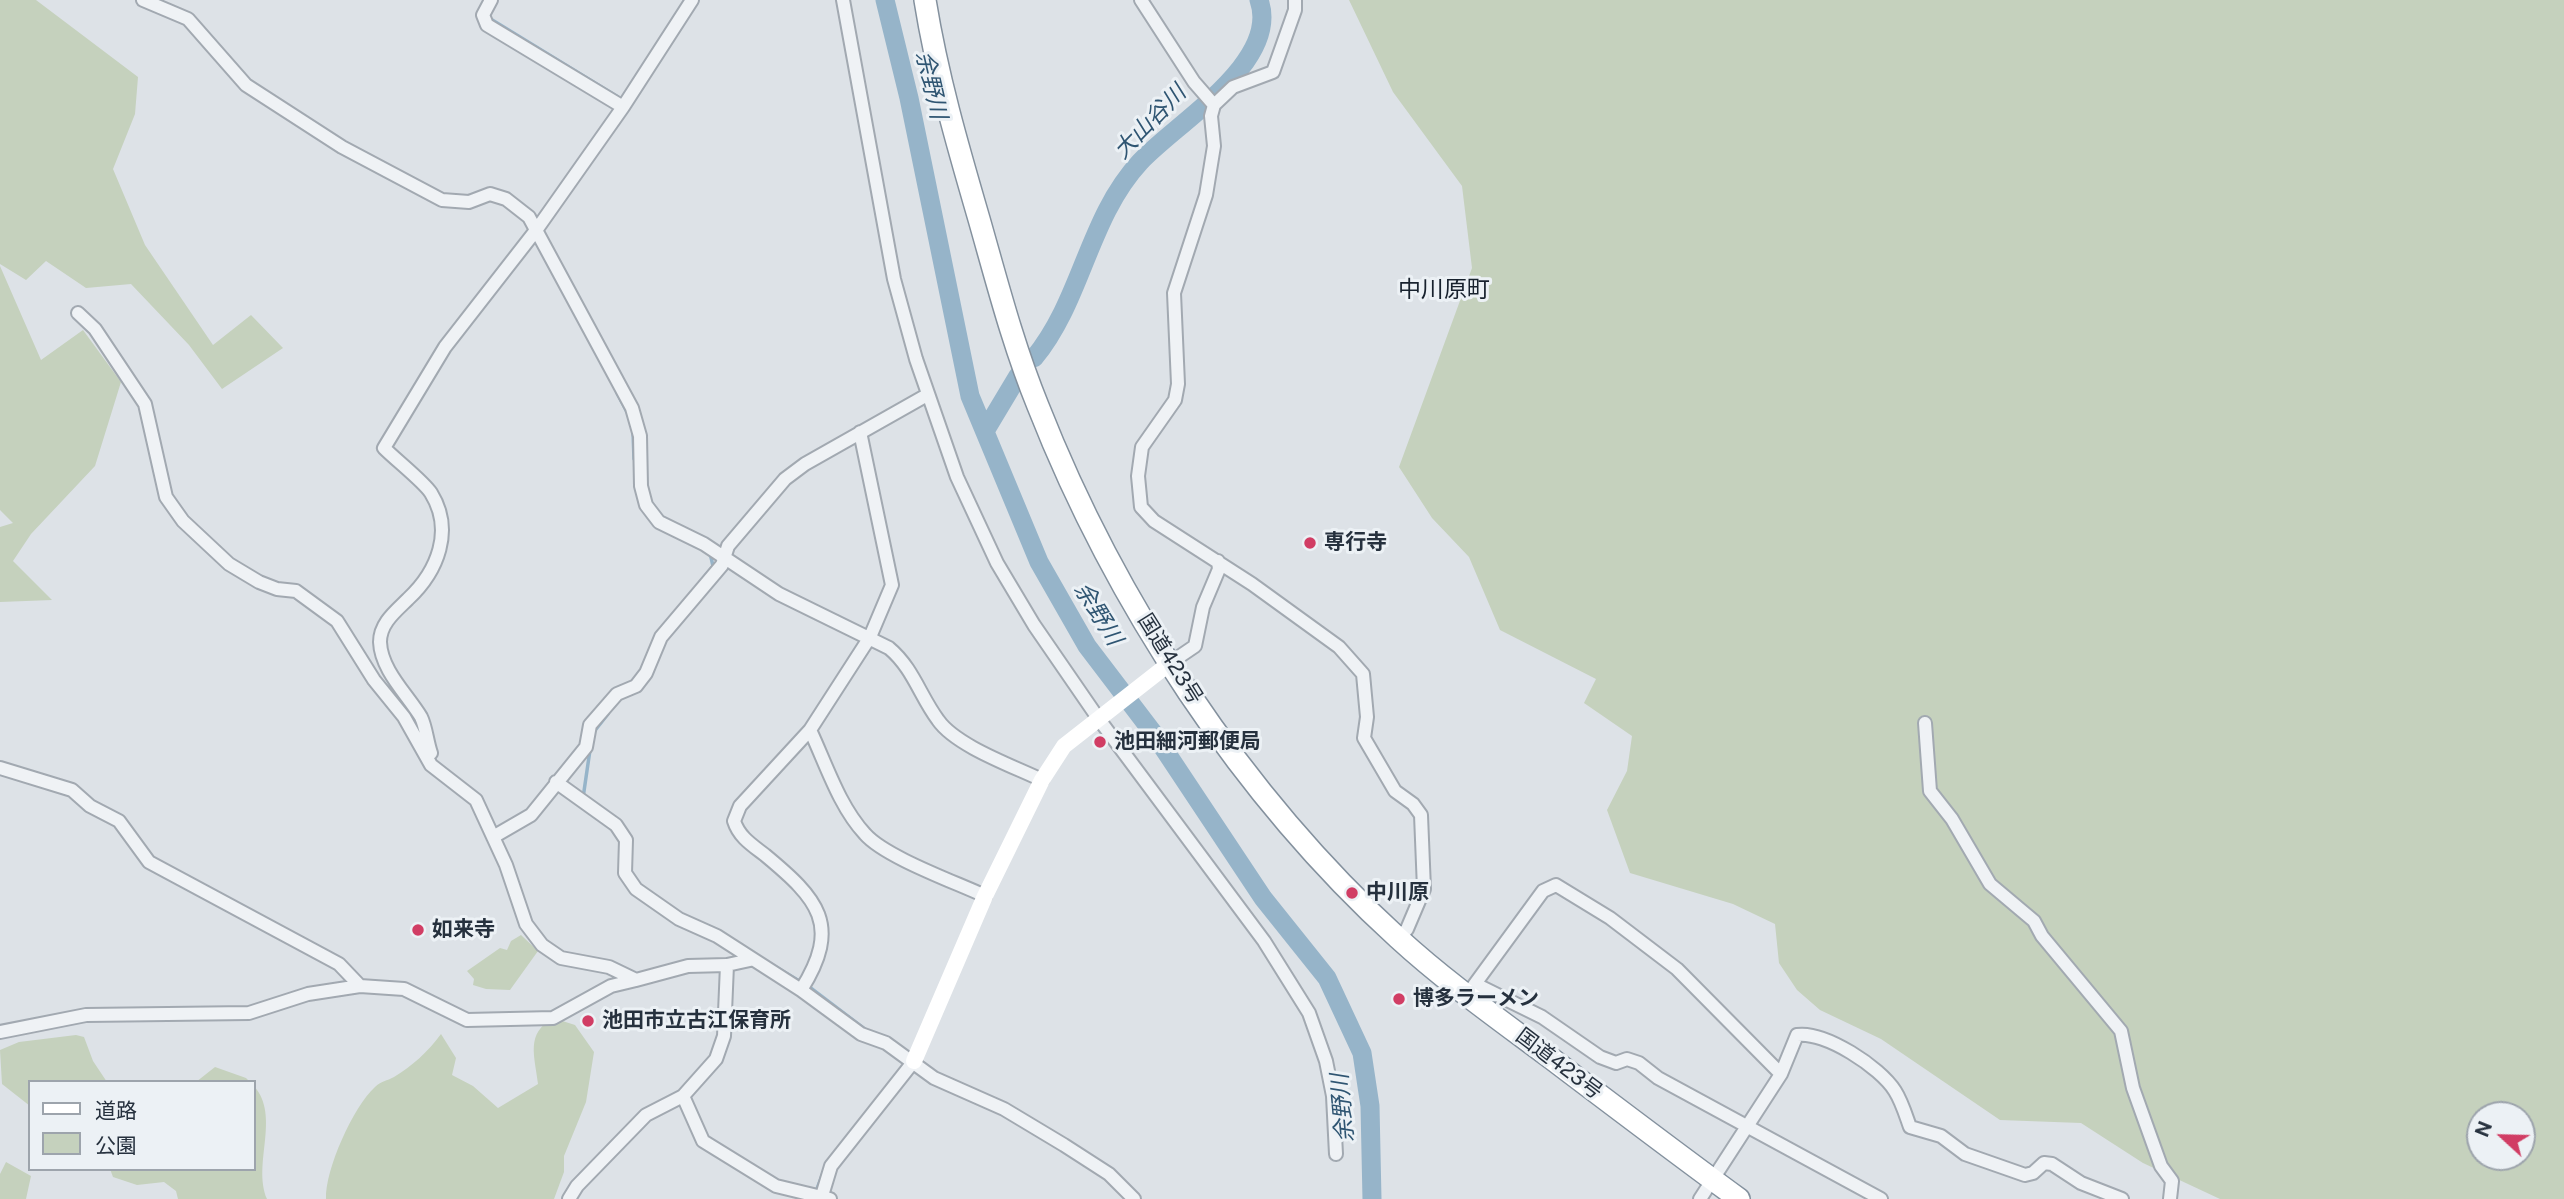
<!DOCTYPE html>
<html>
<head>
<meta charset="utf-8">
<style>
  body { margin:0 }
  #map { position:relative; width:2564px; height:1199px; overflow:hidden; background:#dde2e7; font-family:"Public Sans","Noto Sans JP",sans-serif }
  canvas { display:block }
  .legend { position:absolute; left:28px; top:1080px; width:228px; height:91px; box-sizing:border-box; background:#ecf1f5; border:2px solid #9da4ac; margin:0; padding:9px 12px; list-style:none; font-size:21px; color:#26313e }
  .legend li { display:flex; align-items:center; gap:14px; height:35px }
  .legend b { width:35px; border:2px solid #9da4ac }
  .north { position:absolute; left:2466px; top:1101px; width:70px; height:70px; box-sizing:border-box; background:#ecf1f5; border:2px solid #9da4ac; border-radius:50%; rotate:292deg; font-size:19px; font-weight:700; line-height:28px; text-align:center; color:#26313e }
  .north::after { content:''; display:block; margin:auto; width:24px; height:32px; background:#d13d64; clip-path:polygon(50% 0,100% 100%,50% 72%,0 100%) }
</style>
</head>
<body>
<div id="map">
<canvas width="2564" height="1199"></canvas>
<ul class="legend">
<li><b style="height:9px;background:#fff"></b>道路</li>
<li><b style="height:19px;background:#c5d1bd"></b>公園</li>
</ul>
<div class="north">N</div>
</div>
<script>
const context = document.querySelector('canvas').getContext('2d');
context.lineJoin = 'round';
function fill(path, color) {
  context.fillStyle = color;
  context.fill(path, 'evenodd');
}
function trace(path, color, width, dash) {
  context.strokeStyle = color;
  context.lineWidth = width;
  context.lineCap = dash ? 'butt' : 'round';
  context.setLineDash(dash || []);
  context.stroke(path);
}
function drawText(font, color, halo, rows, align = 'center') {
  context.font = font + ' "Public Sans","Noto Sans JP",sans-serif';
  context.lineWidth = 6;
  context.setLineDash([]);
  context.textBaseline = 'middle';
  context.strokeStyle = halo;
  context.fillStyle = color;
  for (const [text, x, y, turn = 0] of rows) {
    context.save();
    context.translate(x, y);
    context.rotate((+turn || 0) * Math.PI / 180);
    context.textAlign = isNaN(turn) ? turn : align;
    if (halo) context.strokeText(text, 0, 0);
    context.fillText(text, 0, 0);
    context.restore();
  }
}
fill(new Path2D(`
  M0 0H36L138 77 135 114 113 169 145 245 213 345 251 315 283 348 222 389 189 345 131 284 86 288 46 261 26 280 0 264Z
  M1349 0H2564V1199H2220L2143 1163 2081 1123 2000 1120 1881 1039 1820 1010 1797 990 1779 963 1775 924 1733 904 1630 873 1607 810 1627 771 1632 736 1584 703 1596 679 1500 630 1469 557 1432 518 1399 467 1472 268 1462 186 1393 92ZM2480 1115H2522V1157H2480Z
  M0 266 41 360 83 330 121 382 95 466 31 534 13 561 52 600 0 602V527L13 523 0 510Z
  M521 935 538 951 510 990 486 989 473 985 474 979 467 971 500 948 507 950 511 941Z
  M553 1018 575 1025 594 1052 586 1102 564 1156V1172L554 1199H326C325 1170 353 1107 375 1087 381 1081 387 1081 394 1077 412 1066 428 1052 441 1034L456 1058 452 1075 473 1086 498 1108 538 1084C535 1056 525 1034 553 1018Z
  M76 1035 84 1037 93 1061 107 1082H30V1106L2 1084 0 1050 19 1042Z
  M215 1067 246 1078 250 1082H196Z
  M254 1086C281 1117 252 1164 267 1199H178L176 1191 164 1182 137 1185 113 1177 110 1169H254Z
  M6 1162 31 1176 26 1199H0V1174Z`), '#c5d1bd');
trace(new Path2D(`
  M489 18 618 97 617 101
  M617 393 628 414
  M633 432 634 459
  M704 577 713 566 710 553
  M593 733 608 714
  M583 798 590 750
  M766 961 801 982
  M808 986 866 1030
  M815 1194 827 1162`), '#96b4c9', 3.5);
trace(new Path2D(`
  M885 0 909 98 970 396 1039 562 1087 646 1154 734 1263 898 1327 978 1362 1053 1370 1106 1372 1199
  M1034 358C1082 300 1088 218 1140 162 1176 123 1281 62 1259 0
  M985 431 1018 376`), '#96b4c9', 19);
const street = new Path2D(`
  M143 0 188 19 246 85 342 147 442 200 469 202 490 194 506 199 529 217 632 408 640 436 641 486 646 505 659 522 704 544 779 594 889 648C913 668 920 696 938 720 956 746 1013 766 1042 780
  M843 0 894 279 916 359 957 477 997 563 1034 625 1098 718 1264 941 1309 1013 1326 1061 1333 1096 1336 1154
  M1141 0 1194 82 1214 105
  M1295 0V10L1273 72 1233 87 1214 105 1211 116 1214 146 1206 195 1174 293 1178 384 1175 400 1142 447 1138 476 1141 507 1154 521 1252 584 1339 647 1363 674 1367 717 1364 738 1395 791 1413 804 1421 815 1424 889 1407 929 1399 939
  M623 107 692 0
  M78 313 95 329 145 404 166 497 183 521 229 564 259 582 277 589 296 591 337 621 374 680 404 717 431 765 476 800 506 865 526 924 542 945 561 958 609 967 636 980 688 966 727 965 750 960
  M1170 663 1195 646 1203 607 1219 569 1218 561
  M1925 723 1930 791 1952 819 1990 884 2034 921 2042 936 2121 1031 2133 1088 2161 1166 2172 1181 2170 1199
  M810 730C826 764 839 806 865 834 885 857 955 882 985 896
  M431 753C427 742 426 727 421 717 407 694 381 670 380 642 380 623 396 611 408 599 438 571 454 530 431 493 424 482 396 460 384 448L445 347 537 229 623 107 487 25 483 15 491 0
  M0 768 72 790 90 806 119 821 149 862 339 964 360 986
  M556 782 616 825 626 840 625 873 636 889 679 919 717 936 801 990 861 1034 886 1043 934 1078 1004 1109 1064 1145 1109 1174 1134 1199
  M493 837 531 815 586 747 590 725 617 694 636 686 646 673 661 637 722 565 728 546 785 479 805 464 927 395
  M1475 984 1542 1017 1600 1057 1616 1063 1627 1059 1639 1063 1658 1078 1881 1199
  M1472 988 1543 891 1556 885 1610 918 1677 969 1781 1074
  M801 990C842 925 818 899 765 855 752 845 739 837 734 821L740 806 810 730 870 637 892 585 860 432
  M0 1032 86 1015 249 1013 308 994 360 986 404 989 467 1020 553 1018 611 986 636 980
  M683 1096 703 1141 776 1186 830 1199
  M569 1199 577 1186 646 1115 683 1096 716 1059 724 1036 727 965
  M821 1199 831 1166 914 1061
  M1700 1199 1781 1074 1797 1035C1825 1031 1880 1067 1895 1091 1902 1102 1906 1116 1910 1127L1941 1136 1965 1154 2025 1175 2033 1173 2044 1163 2052 1164 2081 1183 2122 1199`);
const highway = new Path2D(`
  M925 0C937 75 958 147 979 219 997 282 1013 345 1038 406 1115 602 1242 796 1398 938 1446 982 1500 1020 1552 1059 1614 1106 1676 1153 1739 1199`);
trace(street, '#a2a9b1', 16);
trace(highway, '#84919e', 24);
trace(street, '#eff2f5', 12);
trace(new Path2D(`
  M914 1061 985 896 1042 780 1064 746 1170 663`), '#fff', 16);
trace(highway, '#fff', 21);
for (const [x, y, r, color] of [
  [1310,543,7,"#d13d64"],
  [1100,742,7,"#d13d64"],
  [1352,893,7,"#d13d64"],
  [418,930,7,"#d13d64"],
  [1399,999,7,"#d13d64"],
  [588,1021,7,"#d13d64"]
]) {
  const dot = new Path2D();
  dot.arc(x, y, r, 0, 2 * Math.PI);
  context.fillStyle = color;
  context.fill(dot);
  trace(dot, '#ecf1f5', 2.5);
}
drawText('bold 21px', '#26313e', '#ecf1f5', [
  ["専行寺",1324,543],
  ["池田細河郵便局",1114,742],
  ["中川原",1366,893],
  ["如来寺",432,930],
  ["博多ラーメン",1413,999],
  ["池田市立古江保育所",602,1021]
], 'left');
drawText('21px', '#26313e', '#ecf1f5', [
  ["国道423号",1170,659,58],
  ["国道423号",1559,1064,37]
]);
drawText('italic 23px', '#2f5572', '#ecf1f5', [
  ["余野川",931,85,77],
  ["大山谷川",1150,122,-46],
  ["余野川",1098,614,58],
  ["余野川",1343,1108,-95]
]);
drawText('23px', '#18222e', '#ecf1f5', [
  ["中川原町",1444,290]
]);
</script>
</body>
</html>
